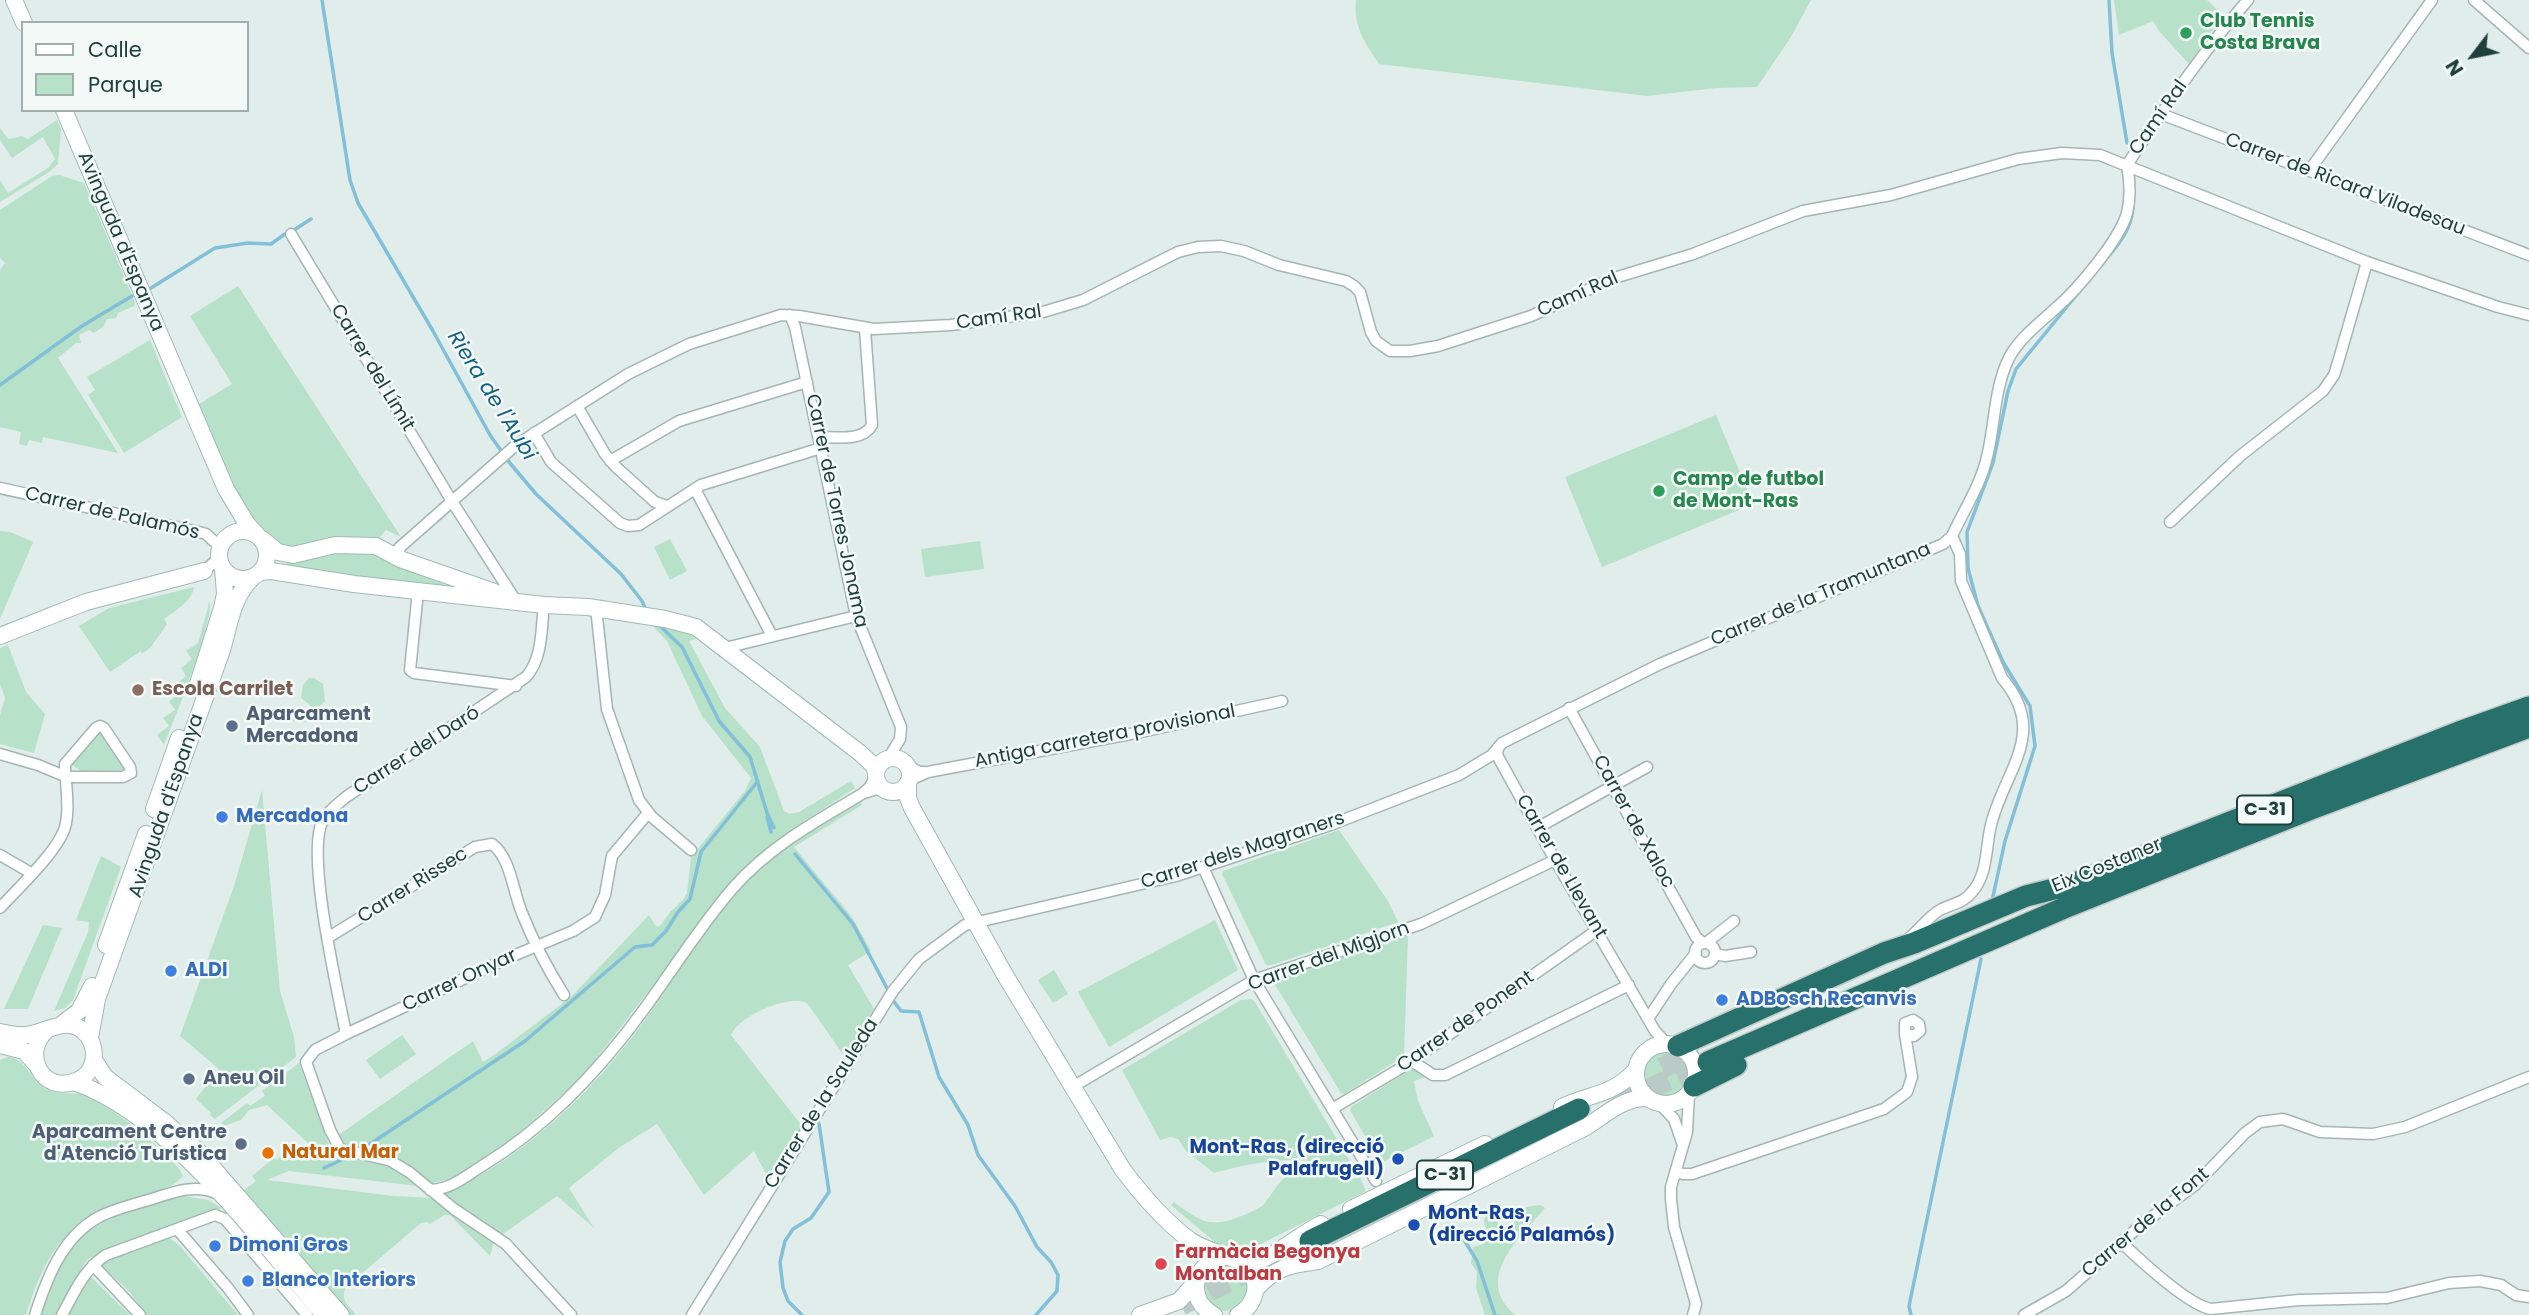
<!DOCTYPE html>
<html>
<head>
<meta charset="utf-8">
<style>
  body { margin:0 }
  #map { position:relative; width:2529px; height:1315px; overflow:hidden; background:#e1edea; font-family:Poppins,sans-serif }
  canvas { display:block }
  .legend { position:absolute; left:21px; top:21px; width:228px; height:91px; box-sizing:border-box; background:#f2f9f7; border:2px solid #9eafac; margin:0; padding:9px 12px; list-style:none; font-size:21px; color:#1f403c }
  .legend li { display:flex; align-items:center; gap:14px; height:35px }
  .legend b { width:35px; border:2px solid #9eafac }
  .north { position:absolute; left:2438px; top:21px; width:70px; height:70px; -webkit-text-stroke:5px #f2f9f7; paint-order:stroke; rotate:238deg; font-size:19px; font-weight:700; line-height:28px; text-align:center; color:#1f403c }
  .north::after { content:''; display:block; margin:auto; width:24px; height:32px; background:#1f403c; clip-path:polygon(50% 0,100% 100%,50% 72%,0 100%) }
</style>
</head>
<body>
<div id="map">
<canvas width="2529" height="1315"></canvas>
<ul class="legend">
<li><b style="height:9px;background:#fff"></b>Calle</li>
<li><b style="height:19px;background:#b7e1c9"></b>Parque</li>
</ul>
<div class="north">N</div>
</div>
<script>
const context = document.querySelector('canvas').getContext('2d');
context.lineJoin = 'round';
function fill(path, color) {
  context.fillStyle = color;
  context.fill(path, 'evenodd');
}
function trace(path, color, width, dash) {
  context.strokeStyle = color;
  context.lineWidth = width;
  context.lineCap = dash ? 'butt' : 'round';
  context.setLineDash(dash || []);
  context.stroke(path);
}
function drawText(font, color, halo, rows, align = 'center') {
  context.font = font + ' Poppins,sans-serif';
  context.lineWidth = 5;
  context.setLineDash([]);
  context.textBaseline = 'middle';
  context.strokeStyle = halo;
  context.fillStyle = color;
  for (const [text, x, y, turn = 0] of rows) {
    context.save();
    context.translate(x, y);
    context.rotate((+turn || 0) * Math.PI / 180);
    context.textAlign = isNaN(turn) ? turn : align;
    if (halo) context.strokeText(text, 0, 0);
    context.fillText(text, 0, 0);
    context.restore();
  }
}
fill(new Path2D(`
  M1356 0H1811L1791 37 1757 87 1716 88 1647 96 1379 64C1365 43 1353 26 1356 0Z
  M2114 0H2207L2223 15 2189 64 2159 31 2153 21 2119 35Z
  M57 120 61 129 58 164 49 172 0 202V180L8 193 48 168 55 159 43 137 12 158 0 140V128L8 139 22 136 28 139Z
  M59 175 84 183 135 302 134 306 118 313 116 318 107 319 103 327 94 333 89 330 79 335 81 343H76L58 358 118 453 43 437 42 443 29 440 27 446 19 444 21 432 0 427V270L5 263 0 258V210L52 176Z
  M238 286 401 537 386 530 378 539C361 538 341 535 324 538 312 541 301 549 288 547 248 540 215 438 199 404L232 384 190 316Z
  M150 340 182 417 124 453 88 395 95 390 87 377Z
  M1716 415 1753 504 1602 567 1565 477Z
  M0 531 10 532 33 542 0 619Z
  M670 539 687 571 670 580 654 547Z
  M980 541 984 569 925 577 921 549Z
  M319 551 372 552 404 569 451 587 448 588 285 567 289 558Z
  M194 587C193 600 175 611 164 619L167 624 151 647 142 654 141 651 110 672 79 626 109 608Z
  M210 600C214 622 174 720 164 745L157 735 169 726 163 718 175 710 169 701 181 693 175 685 186 676 181 668 192 659 186 651 198 643Z
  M652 625C667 626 685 628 696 639L689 641 725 708 760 747 784 811 789 814 799 812 851 781 855 788 789 831 742 870 720 894 684 946 581 1078 511 1140 470 1168 449 1179 430 1184 341 1145 337 1137 340 1134 473 1041 483 1062 494 1055 571 997 649 915 655 925 659 927 671 911 683 900 687 893 691 857 745 791 751 778 702 716 667 641Z
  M8 645 26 692 45 714 34 753 0 744V715L5 698 0 684V648Z
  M309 678H314L323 684 325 701 319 707H312L301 698 303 685Z
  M251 710 319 711 318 722 253 720Z
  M100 732 125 770 81 771 71 764Z
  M262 790 280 991 294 1037 296 1057 215 1119 210 1115 211 1113 196 1099 219 1069 180 1036 234 886Z
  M860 801 862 805 794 847 852 917 871 951 848 965 874 1009 845 1057 807 1003C788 994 739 1016 731 1035L802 1126 772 1175 767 1176 754 1151 704 1195 657 1124 620 1147 569 1188 594 1228 557 1196 500 1236 456 1207 443 1194C530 1156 599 1085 653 1009 681 969 706 924 740 888 774 851 818 826 860 801Z
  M1339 830 1388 901 1398 922 1272 965H1266L1222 874 1223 871Z
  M101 856 121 867 73 1000 65 1008 54 1011 88 932 89 922 76 920Z
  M1215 920 1238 970 1109 1047 1078 992Z
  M43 925 62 928 28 1009H4Z
  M1408 935 1404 1056 1344 1094 1341 1093 1274 983 1275 979Z
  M1054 970 1068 994 1053 1003 1038 980Z
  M1251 999 1255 1002 1354 1168C1340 1170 1324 1162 1310 1161 1282 1157 1241 1165 1214 1173L1186 1151 1178 1139 1171 1137 1160 1140 1122 1070 1241 1000Z
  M402 1035 416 1054 380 1079 366 1060Z
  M1643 1075a24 24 0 1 1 48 0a24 24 0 1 1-48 0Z
  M8 1057C27 1059 29 1078 43 1087 57 1097 70 1091 85 1095 103 1100 179 1159 183 1176 171 1190 152 1193 135 1199 65 1222 48 1247 26 1315H0V1060Z
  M299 1063 330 1148C342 1160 363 1157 379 1161 394 1165 406 1176 418 1186L289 1171 267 1180 393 1196 435 1198 494 1241 490 1256 450 1215H444L430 1224 427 1222 421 1223 346 1287C340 1300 348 1305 356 1315H350L243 1191 256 1181 252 1176 274 1158 277 1160 289 1148 294 1154 310 1145 267 1105 249 1110 241 1120 223 1126 221 1123 247 1103 250 1106 265 1096 262 1091Z
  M1415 1067 1426 1077 1414 1081 1418 1101 1434 1136 1383 1162 1379 1161 1350 1110 1351 1107Z
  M1311 1171 1348 1179 1360 1178 1366 1191 1249 1250 1217 1244 1171 1205 1174 1202C1202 1223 1211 1229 1244 1215 1251 1212 1259 1209 1264 1204 1282 1182 1278 1174 1311 1171Z
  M184 1196 208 1200 222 1208 87 1259 56 1315H39C60 1255 73 1229 137 1209 153 1204 168 1198 184 1196Z
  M1540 1205 1545 1208C1519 1239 1473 1278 1515 1315H1485L1476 1288 1477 1272 1471 1263 1473 1247 1484 1244 1488 1235C1486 1226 1481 1222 1487 1214L1494 1212 1498 1215V1229L1506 1233C1520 1220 1510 1207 1540 1205Z
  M168 1237 179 1245 238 1315H147L128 1290 103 1267V1262L107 1260Z
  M1203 1288a23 23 0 1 1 46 0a23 23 0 1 1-46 0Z
  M92 1278 130 1315H66L85 1279Z`), '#b7e1c9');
trace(new Path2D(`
  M322 0 350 180 358 203 433 331 490 435 509 462 536 494 621 574 642 601 646 610
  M2109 0 2112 53 2127 143
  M294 230 311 219
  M2106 259C2120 243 2131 229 2133 208
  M151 288 215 248 248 243 271 244 285 234
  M0 385 82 326 132 296
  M658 624 682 647 719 721 750 757 767 813 774 828
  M767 817 771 832
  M795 854 853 924 889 992
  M1992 901 2005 841 2035 746 2030 706 2003 662 1978 606 1968 568 1967 532 1993 463 2008 391 2016 369 2079 292
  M892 999 901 1011 919 1012 939 1077 968 1125 978 1155 1015 1206 1037 1247 1051 1262 1058 1275 1057 1291 1036 1315
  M361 1150 525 1041 635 947 652 945 666 931 678 912 690 899 701 852 758 781
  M324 1168 354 1154
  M1461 1235 1477 1261 1495 1315
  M802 1315 788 1301 783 1288 780 1262 785 1241 793 1229 811 1218 829 1192 819 1124
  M1911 1315 1909 1306 1981 959`), '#82bfd9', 3.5);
trace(new Path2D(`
  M1662 1068 1698 1050
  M1621 1102 1708 1062
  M1181 1305 1310 1241`), '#bacac7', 21, [21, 10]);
const street = new Path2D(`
  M2474 0 2529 48
  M2161 114 2529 255
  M2127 165C2164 108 2203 51 2248 0
  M2309 171 2432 0
  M291 234 453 503 516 601
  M790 315 795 327 856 616 901 727 900 739 888 759
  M577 406 605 454 616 467 655 502 667 506
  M534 433 551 462 620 523 628 526 639 525 701 485 821 448
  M819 437C836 437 863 442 872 425L865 329
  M610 461 679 421 807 382
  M0 488 199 532 206 534 220 547
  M695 489 772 636
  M2170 522 2240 456 2323 391 2334 375 2339 359 2367 262
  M400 559 399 548 516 445 628 374 689 344 781 315 799 316 874 329 951 325 1043 312 1083 300 1178 252 1198 247 1221 246 1244 251 1279 265 1346 281 1354 286 1360 292 1371 332 1376 341 1390 351H1410L1438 346 1531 316 1611 279 1693 254 1803 211 1891 195 2018 159 2062 153 2100 155 2367 262 2498 307 2529 315
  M204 571 219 558
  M418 591 410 670 414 673 516 686
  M596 608 607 709 639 800 652 817 691 850
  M725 648 856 616
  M1569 708 1696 937 1703 943
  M1498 748 1497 755 1555 860 1655 1031 1666 1043
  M0 754 38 765 67 777H123L131 773 130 767 104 728 100 726 96 728 65 764C65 783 70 803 66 823 62 848 18 888 0 908
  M906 764 919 772H925
  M910 780 928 772 1141 732 1282 701
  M864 793 877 789 887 791
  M1537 828 1647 767
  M0 855 31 873
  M1203 867 1254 980 1376 1181
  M329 937 475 847 492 844C511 858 513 892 522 913 533 941 547 968 564 995
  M1908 939C1919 930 1928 917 1940 910 1951 904 1964 903 1972 892 1989 873 1985 845 1992 821 2007 767 2048 732 2002 678L1961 581 1960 554 1952 536
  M1706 943 1734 921
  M1695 953a10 10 0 1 1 20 0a10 10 0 1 1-20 0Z
  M1715 954 1725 956 1751 952
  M1648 1019 1671 984 1696 953
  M346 1034C338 992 305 853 323 820 328 811 339 803 346 797L526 677C543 658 541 629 544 605
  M1412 1061 1433 1075H1445L1629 985
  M1074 1086 1254 980 1421 924 1555 860
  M1689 1093 1687 1132 1671 1187V1199L1674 1227 1696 1304 1693 1315
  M1659 1103 1674 1119 1683 1145
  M1332 1109 1406 1065 1597 930
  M1676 1172 1683 1174H1692L1884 1109 1907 1092 1912 1077 1905 1034 1914 1036 1920 1031 1919 1024 1913 1020 1905 1023V1034
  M430 1190C450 1190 466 1176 482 1166 548 1126 600 1070 645 1008 674 968 701 925 733 888 769 847 816 821 862 794L869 788 876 776
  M177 1229 228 1288 248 1315
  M2123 1244C2141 1261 2188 1305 2211 1309L2299 1300 2387 1298 2449 1283 2480 1281 2501 1285 2516 1295 2529 1297
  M93 1265 140 1315
  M35 1315C47 1278 62 1237 99 1217 116 1208 136 1204 155 1198 176 1191 197 1184 218 1194
  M62 1315C74 1293 84 1269 106 1255L215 1215 225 1219 307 1315
  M571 1315 506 1244 454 1209 409 1172 389 1160 340 1149 330 1130 306 1062 315 1050 346 1034 508 958 573 931 595 917 605 895 612 856 648 813
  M692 1315 893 991 919 959 965 925 1176 876 1333 824 1459 775 1492 755 1502 743 1660 664 1943 544 1952 536C1964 510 1981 484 1987 457 1995 425 1994 388 2009 358 2019 338 2041 322 2057 307 2078 289 2120 239 2127 213 2131 197 2130 181 2127 165
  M2024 1315 2066 1291 2141 1225 2195 1185 2245 1133 2260 1122 2283 1119 2320 1132 2373 1134 2405 1127 2529 1077`);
const secondary = new Path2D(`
  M14 0 24 23
  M64 110 226 489 247 524 258 536
  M219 555a24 24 0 1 1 48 0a24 24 0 1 1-48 0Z
  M262 539 278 552 293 555 335 545 376 546 400 559 503 595
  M261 572 271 571 354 584 544 605 588 607 665 619 696 627 860 753 874 766 876 773
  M0 636 86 602 204 571
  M197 687 222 608 225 594 223 568
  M876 775a17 17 0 1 1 34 0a17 17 0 1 1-34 0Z
  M908 783V798L912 808 1005 975 1123 1170C1143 1196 1164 1221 1191 1241 1207 1252 1240 1257 1249 1269 1262 1285 1254 1306 1238 1315
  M154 809 179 738
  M106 945 146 834
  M62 1024 79 1011 92 986
  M0 1032C9 1034 18 1036 27 1035 48 1032 70 1013 88 1036 93 1043 95 1053 93 1062 91 1071 84 1078 76 1081 42 1095 20 1052 48 1029
  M90 1038 97 999 222 650C230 623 232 598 252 578
  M1636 1074a30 30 0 1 1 60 0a30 30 0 1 1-60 0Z
  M0 1045 24 1051 36 1064
  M94 1060 105 1077 166 1123 199 1152 341 1315
  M74 1082C171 1116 258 1238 324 1315
  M1562 1107C1591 1093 1612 1096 1636 1070
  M1351 1209 1485 1144
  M1246 1265C1275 1258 1295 1237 1321 1224
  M1256 1289C1275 1267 1290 1265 1318 1261L1586 1127C1605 1115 1624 1097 1648 1098
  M1140 1315 1179 1301 1196 1282
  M1214 1315C1185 1300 1193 1262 1224 1257`);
const highway = new Path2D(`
  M1678 1046 1884 953 1914 943 2026 896 2070 885 2459 732 2529 707
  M1708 1062 2064 908 2311 809 2529 727
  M1694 1086 1736 1065
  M1310 1241 1579 1109`);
trace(street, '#a3b6b2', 13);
trace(secondary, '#9ebab4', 18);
trace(highway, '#c0cac8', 24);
trace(street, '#fff', 10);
trace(secondary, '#fff', 16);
trace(highway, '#27706c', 21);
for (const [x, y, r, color] of [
  [2186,33,7,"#2e9e5b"],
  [1659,491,7,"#2e9e5b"],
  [138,690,7,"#8d6e63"],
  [232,726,7,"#5c6f8a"],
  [222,817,7,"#3f7fe0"],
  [171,971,7,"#3f7fe0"],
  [1722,1000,7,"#3f7fe0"],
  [189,1079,7,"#5c6f8a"],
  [241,1144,7,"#5c6f8a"],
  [268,1153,7,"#e8710a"],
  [1398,1159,7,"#1a4fb4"],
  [1414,1225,7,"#1a4fb4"],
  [215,1246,7,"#3f7fe0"],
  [1161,1264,7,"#e0444e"],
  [248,1281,7,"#3f7fe0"]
]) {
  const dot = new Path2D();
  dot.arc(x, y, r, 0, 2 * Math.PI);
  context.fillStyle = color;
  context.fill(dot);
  trace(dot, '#f2f9f7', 2.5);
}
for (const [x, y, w] of [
  [2265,810,56],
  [1445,1175,56]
]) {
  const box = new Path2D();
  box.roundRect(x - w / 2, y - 14.5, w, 29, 5);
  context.fillStyle = '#f2f9f7';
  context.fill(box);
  trace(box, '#1f403c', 2);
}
drawText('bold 18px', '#1f403c', null, [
  ["C-31",2265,810],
  ["C-31",1445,1175]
]);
drawText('bold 19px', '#27864d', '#f2f9f7', [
  ["Club Tennis",2200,22],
  ["Costa Brava",2200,44],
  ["Camp de futbol",1673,480],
  ["de Mont-Ras",1673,502]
], 'left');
drawText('19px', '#1f403c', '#f2f9f7', [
  ["Camí Ral",2159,118,-55],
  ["Carrer de Ricard Viladesau",2345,185,21],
  ["Avinguda d'Espanya",120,242,67],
  ["Camí Ral",1578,295,-24],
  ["Camí Ral",999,318,-8],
  ["Carrer del Límit",372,368,59],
  ["Carrer de Torres Jonama",836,511,78],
  ["Carrer de Palamós",112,514,13],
  ["Carrer de la Tramuntana",1821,595,-23],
  ["Antiga carretera provisional",1105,737,-11],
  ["Carrer del Daró",417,751,-33],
  ["Avinguda d'Espanya",167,806,-71],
  ["Carrer de Xaloc",1633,822,61],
  ["Carrer dels Magraners",1243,851,-18],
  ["Eix Costaner",2107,866,-22],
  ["Carrer de Llevant",1561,867,60],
  ["Carrer Rissec",413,886,-32],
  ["Carrer del Migjorn",1329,957,-20],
  ["Carrer Onyar",460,981,-25],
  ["Carrer de Ponent",1466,1022,-35],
  ["Carrer de la Sauleda",822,1104,-58],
  ["Carrer de la Font",2146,1223,-40]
]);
drawText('bold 19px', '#785e54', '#f2f9f7', [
  ["Escola Carrilet",152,690]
], 'left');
drawText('bold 19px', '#4e5e75', '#f2f9f7', [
  ["Aparcament",246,715],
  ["Mercadona",246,737],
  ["Aneu Oil",203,1079],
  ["Aparcament Centre",227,1133,"right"],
  ["d'Atenció Turística",227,1155,"right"]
], 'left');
drawText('bold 19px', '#366cbe', '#f2f9f7', [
  ["Mercadona",236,817],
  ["ALDI",185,971],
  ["ADBosch Recanvis",1736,1000],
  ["Dimoni Gros",229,1246],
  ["Blanco Interiors",262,1281]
], 'left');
drawText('bold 19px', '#164399', '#f2f9f7', [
  ["Mont-Ras, (direcció",1384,1148],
  ["Palafrugell)",1384,1170],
  ["Mont-Ras,",1428,1214,"left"],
  ["(direcció Palamós)",1428,1236,"left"]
], 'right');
drawText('bold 19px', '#c56008', '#f2f9f7', [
  ["Natural Mar",282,1153]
], 'left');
drawText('bold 19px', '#be3a42', '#f2f9f7', [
  ["Farmàcia Begonya",1175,1253],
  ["Montalban",1175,1275]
], 'left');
drawText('italic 21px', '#125f83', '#f2f9f7', [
  ["Riera de l'Aubi",491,396,58]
]);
</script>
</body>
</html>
